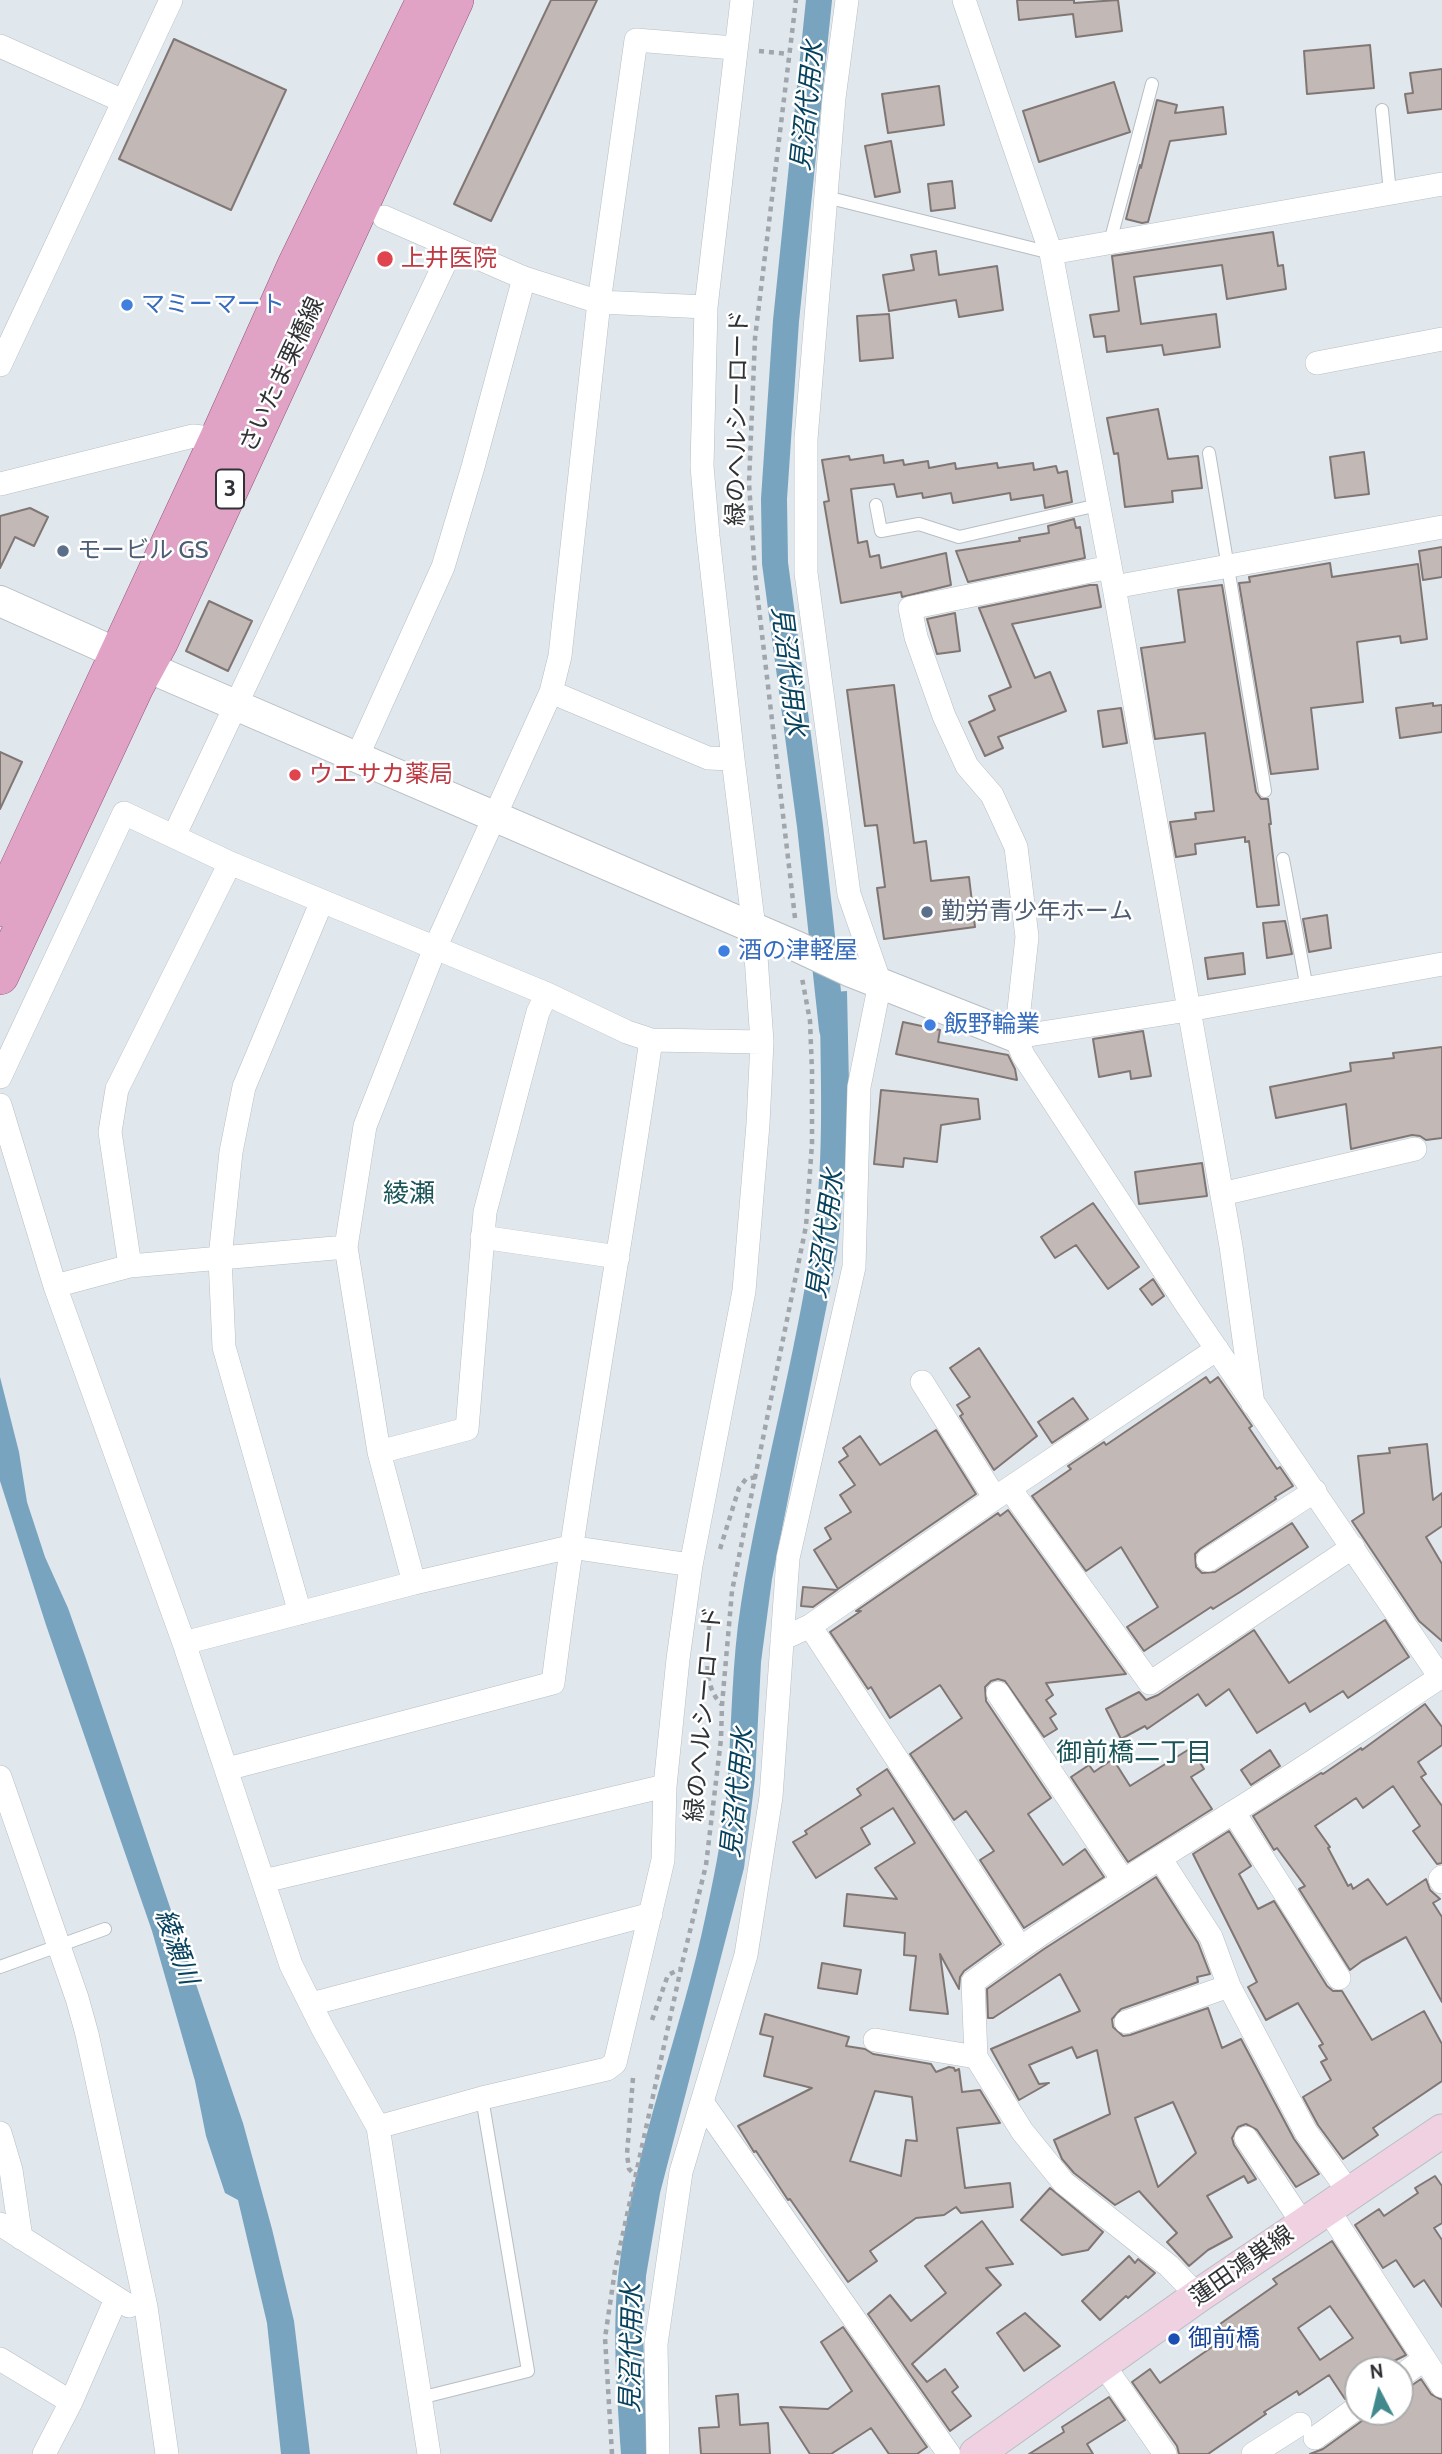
<!DOCTYPE html>
<html>
<head>
<meta charset="utf-8">
<style>
  body { margin:0 }
  #map { position:relative; width:1442px; height:2454px; overflow:hidden; background:#e0e7ed; font-family:Cabin,sans-serif }
  canvas { display:block }
  .north { position:absolute; left:1344px; top:2356px; width:70px; height:70px; box-sizing:border-box; background:#fff; border:2px solid #acadae; border-radius:50%; rotate:353deg; font-size:19px; font-weight:700; line-height:28px; text-align:center; color:#303235 }
  .north::after { content:''; display:block; margin:auto; width:24px; height:32px; background:#41898d; clip-path:polygon(50% 0,100% 100%,50% 72%,0 100%) }
</style>
</head>
<body>
<div id="map">
<canvas width="1442" height="2454"></canvas>
<div class="north">N</div>
</div>
<script>
const context = document.querySelector('canvas').getContext('2d');
context.lineJoin = 'round';
function fill(path, color) {
  context.fillStyle = color;
  context.fill(path, 'evenodd');
}
function trace(path, color, width, dash) {
  context.strokeStyle = color;
  context.lineWidth = width;
  context.lineCap = dash ? 'butt' : 'round';
  context.setLineDash(dash || []);
  context.stroke(path);
}
function drawText(font, color, halo, rows, align = 'center') {
  context.font = font + ' Cabin,"Noto Sans JP",sans-serif';
  context.lineWidth = 5;
  context.setLineDash([]);
  context.textBaseline = 'middle';
  context.strokeStyle = halo;
  context.fillStyle = color;
  for (const [text, x, y, turn = 0] of rows) {
    context.save();
    context.translate(x, y);
    context.rotate((+turn || 0) * Math.PI / 180);
    context.textAlign = isNaN(turn) ? turn : align;
    if (halo) context.strokeText(text, 0, 0);
    context.fillText(text, 0, 0);
    context.restore();
  }
}
fill(new Path2D(`
  M847 991 850 1132 837 1254 772 1579 761 1662 755 1778 744 1868 660 2193 646 2276 643 2335 648 2454H621C617 2390 611 2325 620 2261 636 2143 682 2030 706 1914 716 1868 725 1821 728 1775 732 1718 732 1660 741 1604 761 1479 796 1357 814 1231 825 1153 820 1072 820 993Z
  M0 1377 19 1452 27 1502 45 1557 68 1608 85 1656 243 2123 272 2229 294 2321 310 2454H281L267 2323 238 2200 225 2193 206 2136 195 2081 152 1931 46 1625 0 1481Z`), '#78a4bf');
trace(new Path2D(`
  M819 0 786 321 774 499 775 563 810 826 832 1029`), '#78a4bf', 26);
const building = new Path2D(`
  M551 0H597L491 221 454 204Z
  M1017 0H1074V3L1118 0 1122 31 1076 37 1073 14 1019 20Z
  M174 39 286 90 231 210 119 159Z
  M1370 45 1374 88 1307 94 1304 51Z
  M1442 69V109L1408 113 1405 94 1413 93 1410 73Z
  M1114 82 1130 132 1039 162 1023 111Z
  M939 86 944 125 888 133 882 94Z
  M1157 100 1177 105 1175 113 1223 107 1226 134 1170 141 1148 222 1142 223 1126 219 1140 165 1141 168Z
  M891 141 900 192 875 197 865 146Z
  M952 181 955 208 931 211 928 184Z
  M1273 232 1278 266 1283 265 1286 289 1227 299 1222 265 1134 277 1141 324 1216 314 1220 347 1164 355 1162 345 1107 352 1105 336 1094 337 1090 315 1119 311 1112 256Z
  M936 251 939 275 997 266 1003 310 959 317 956 300 889 311 883 275 914 270 911 255Z
  M889 314 893 358 860 361 857 316Z
  M1158 409 1168 459 1198 456 1202 488 1172 491 1173 502 1125 507 1118 453 1114 454 1107 418Z
  M1364 452 1369 494 1335 498 1330 457Z
  M883 455 884 463 903 460 904 465 928 461 929 468 955 463 956 469 997 463 998 468 1033 463 1034 470 1056 466 1058 473 1067 471 1072 502 1045 508 1043 495 1011 500 1010 493 953 503 951 493 923 498 922 493 897 497 894 484 851 489 858 543 867 541 870 557 879 555 881 568 946 553 951 585 902 597 901 592 841 603 824 502 829 501 822 460 849 456 850 460Z
  M30 508 48 517 34 546 15 537 0 568V516Z
  M1074 519 1076 528 1080 527 1085 558 968 582 956 551 1020 541 1019 538 1049 533 1048 526Z
  M1442 547V577L1423 580 1419 551Z
  M1330 563 1332 577 1418 564 1427 639 1401 643 1400 636 1357 642 1363 702 1311 708 1318 769 1271 774 1239 583 1250 582 1249 577Z
  M1090 585H1097L1101 607 1012 624 1035 678 1050 672 1066 711 998 737 1003 748 985 756 969 722 995 710 989 696 1011 687 979 608Z
  M1222 585 1256 792 1261 799H1268L1271 824H1269L1279 905 1257 907 1249 841 1245 842V837L1195 844 1196 854 1176 857 1170 822 1196 819 1195 813 1214 811 1205 733 1155 739 1141 648 1185 642 1178 590Z
  M209 601 252 621 228 671 186 651Z
  M955 613 960 651 937 654 927 619Z
  M894 685 914 843 926 841 931 881 969 877 975 927 884 939 877 888 885 887 877 825 865 826 847 690Z
  M1433 703V706L1442 705V732L1400 738 1396 708Z
  M1121 708 1127 743 1103 747 1098 711Z
  M0 752 22 762 0 809Z
  M1327 915 1331 948 1309 952 1303 919Z
  M1285 921 1292 954 1267 958 1263 923Z
  M1243 953 1245 974 1208 979 1205 958Z
  M903 1022 940 1030 938 1042 1008 1055 1015 1069 1017 1080 896 1054Z
  M1143 1031 1151 1076 1131 1079 1130 1071 1099 1077 1093 1039Z
  M1442 1047V1138L1426 1140 1420 1136 1412 1135 1351 1149 1346 1104 1276 1118 1270 1087 1351 1071 1350 1063 1394 1058 1393 1053Z
  M881 1090 978 1099 980 1119 941 1125 937 1162 904 1158 903 1167 874 1164Z
  M1202 1163 1207 1196 1139 1204 1135 1172Z
  M1093 1203 1139 1267 1108 1289 1076 1245 1055 1258 1041 1237Z
  M1153 1279 1164 1296 1152 1305 1140 1289Z
  M979 1348 1037 1436 994 1470 960 1416 963 1414 957 1405 970 1397 950 1368Z
  M1206 1377 1210 1383 1218 1377 1252 1426 1249 1428 1277 1469 1280 1467 1293 1486 1275 1497 1276 1499 1200 1549 1195 1554 1196 1567 1202 1573 1215 1572 1292 1523 1308 1547 1240 1592 1213 1609 1211 1607 1144 1651 1127 1627 1158 1607 1121 1547 1086 1571 1032 1496 1071 1469 1068 1466 1104 1442 1106 1445Z
  M1073 1398 1088 1419 1052 1443 1038 1422Z
  M936 1430 976 1494 838 1589 814 1550 831 1539 825 1528 851 1512 840 1495 855 1485 839 1462 848 1456 843 1448 860 1436 880 1465Z
  M1427 1444 1433 1500 1442 1493V1526L1426 1537 1442 1564V1641L1419 1621 1352 1521 1364 1513 1358 1456 1390 1453 1389 1448Z
  M1008 1510 1126 1674 1046 1683 1053 1695 1046 1700 1056 1714 1050 1718 1057 1729 1044 1737 1005 1681 998 1679 991 1681 985 1687 986 1701 1051 1798 1028 1814 1063 1865 1085 1849 1104 1877 1024 1928 980 1860 994 1851 966 1811 954 1820 910 1754 962 1718 940 1685 890 1718 871 1687 868 1689 830 1632 861 1611H856L998 1513 1000 1516Z
  M803 1587 837 1590 813 1607 801 1606Z
  M1385 1620 1409 1657 1348 1698 1343 1691 1310 1712 1305 1703 1257 1733 1229 1689 1206 1706 1198 1694 1147 1729 1145 1726 1121 1739 1106 1709 1139 1692 1146 1700 1158 1695 1254 1630 1289 1683Z
  M1425 1704 1442 1727V1745L1418 1762 1426 1774 1421 1777 1442 1806V1863L1437 1864 1413 1831 1420 1826 1393 1786 1363 1808 1356 1798 1315 1826 1330 1847 1328 1848 1348 1886 1351 1884 1353 1889 1368 1879 1387 1905 1426 1879 1430 1890 1440 1899 1433 1903 1442 1917V2002L1406 1937 1362 1961 1350 1970 1299 1889 1305 1886 1277 1848 1274 1850 1253 1816 1321 1773 1323 1774 1361 1748 1362 1750Z
  M1191 1748 1204 1769 1191 1777 1212 1809 1128 1862 1071 1777 1089 1765 1094 1772 1113 1759 1130 1786Z
  M1270 1750 1280 1766 1251 1785 1241 1770Z
  M887 1769 1001 1944 964 1971 960 1977 959 1989 940 1954 948 2014 910 2010 916 1956 904 1955 905 1933 844 1926 847 1894 897 1899 875 1868 915 1843 893 1808 861 1828 870 1844 816 1878 793 1842 807 1834 805 1831 861 1795 857 1789Z
  M1229 1831 1251 1866 1239 1874 1258 1909 1274 1901 1327 1986 1333 1991H1342L1372 2040 1424 2011 1442 2044V2081L1373 2128 1378 2135 1343 2159 1318 2125 1303 2097 1331 2080 1321 2062 1327 2059 1319 2046 1323 2044 1298 2003 1266 2020 1248 1987 1257 1982 1193 1854Z
  M1156 1877 1198 1943 1210 1974 1197 1977 1198 1982 1121 2009 1112 2019 1113 2027 1123 2036 1130 2035 1208 2008 1222 2048 1241 2039 1294 2139 1319 2174 1296 2187 1257 2130 1246 2124 1238 2127 1232 2138 1234 2145 1256 2179 1248 2183 1244 2176 1207 2196 1232 2237 1208 2250 1189 2266 1167 2242 1177 2233 1139 2191 1115 2205 1074 2173 1062 2159 1054 2140 1110 2114 1097 2050 1077 2058 1072 2047 1029 2065 1039 2084 1049 2083 1019 2100 991 2049 1080 2011 1060 1974 993 2018H988L987 1989 1044 1949ZM1173 2102 1196 2153 1158 2187 1135 2118Z
  M822 1963 861 1970 857 1994 818 1988Z
  M765 2014 849 2037 846 2046 865 2049 873 2054 931 2064 936 2072 949 2067 954 2068 955 2071 959 2069 962 2092 980 2090 1000 2123 957 2128 965 2188 1010 2183 1013 2207 961 2213 956 2207 944 2215 916 2218 870 2251 877 2261 848 2282 790 2199 788 2200 756 2151 754 2152 738 2126 812 2088 764 2076 773 2037 760 2034ZM875 2091 912 2097 917 2141 906 2140 901 2176 850 2161Z
  M1435 2176 1442 2186V2223L1434 2228 1442 2240V2307L1424 2280 1414 2287 1396 2260 1383 2268 1355 2225 1379 2209 1384 2216 1418 2193 1415 2188Z
  M1050 2188 1103 2232 1088 2250 1062 2255 1021 2220Z
  M982 2221 1013 2264 986 2268 1001 2285 912 2364 927 2382 945 2369 958 2387 952 2392 971 2416 950 2431 868 2314 890 2295 911 2321 946 2293 925 2266Z
  M1332 2241 1406 2355 1386 2365 1383 2360 1367 2370H1358V2393L1345 2399 1329 2375 1299 2395 1297 2391 1264 2412 1266 2414 1208 2454H1179L1177 2446 1132 2382 1150 2369 1160 2383 1228 2336 1220 2324 1277 2284 1273 2279ZM1330 2306 1353 2338 1320 2360 1298 2328Z
  M1129 2256 1135 2263 1138 2259 1155 2273 1128 2298 1126 2296 1100 2320 1082 2301Z
  M1025 2313 1060 2346 1024 2371 997 2333Z
  M843 2327 927 2447 917 2454H889L871 2428 831 2454H810L780 2407 828 2409 852 2391 821 2342Z
  M1421 2379 1431 2394 1442 2400V2454H1310L1323 2449 1366 2418 1371 2412H1400V2391L1408 2388Z
  M738 2394 740 2425 768 2423 770 2454H701L699 2428 719 2427 716 2396Z
  M1109 2397 1125 2420 1087 2444 1093 2454H1029L1064 2432 1062 2427Z`);
fill(building, '#c2b9b6');
trace(building, '#807774', 2);
const service = new Path2D(`
  M1382 110 1390 193
  M826 197 1051 253
  M1110 242 1152 84
  M1209 453 1265 791
  M876 505 881 531 919 524 959 537 1098 505
  M1283 859 1307 989
  M0 1967 105 1929
  M420 2398 528 2371 482 2098`);
const minor = new Path2D(`
  M964 0 1051 253 1114 587 1231 1246 1253 1404
  M0 46 123 101
  M384 217 524 278 599 302 706 307
  M1051 253 1442 184
  M1317 363 1442 339
  M0 365 171 0
  M0 484 193 436 218 439
  M1110 567 910 608 916 637 944 716 967 766 992 795 1016 847 1027 937 1016 1037 1023 1055 1188 1307 1434 1668 1442 1671
  M1114 587 1442 527
  M551 692 708 758 733 759
  M357 757 443 567 473 467 524 278
  M174 836 452 248
  M1016 1037 1188 1010 1442 964
  M0 1077 124 813 230 863 547 994 627 1032 651 1040 762 1042
  M0 1105 55 1286 184 1643 291 1965 323 2029 378 2127 429 2454
  M1222 1194 1415 1149
  M482 1237 618 1257
  M130 1266 110 1132 117 1089 230 863
  M55 1286 130 1266 346 1247
  M922 1382 995 1498
  M379 1452 467 1429 485 1212 538 1012 547 994
  M1010 1489 1150 1683 1353 1547
  M1208 1560 1315 1491
  M414 1583 379 1452 346 1247 365 1126 435 948 551 692 560 656 599 302 636 40 734 48
  M300 1613 224 1347 220 1258 231 1152 244 1087 322 901
  M810 1626 1020 1947
  M782 1639 810 1626 995 1498 1217 1349
  M184 1643 414 1583 570 1547 691 1565
  M998 1693 1123 1880
  M227 1769 553 1683C580 1468 620 1254 651 1040
  M0 1777 77 1998 87 2034 146 2307 167 2454
  M1234 1813 1339 1978
  M1160 1858 1211 1937 1229 1986 1306 2132 1349 2192
  M1442 1877 1440 1879 1442 1882
  M264 1881 665 1786
  M311 2004 651 1914
  M1126 2022 1229 1986
  M875 2040 976 2057
  M702 2102 949 2454
  M378 2127 482 2098 607 2069 615 2063 663 1860 665 1786 678 1659 691 1565 744 1291 758 1124 762 1042 754 928 733 759 708 536 702 466 706 307 742 0
  M0 2133 11 2170 21 2238
  M1246 2138 1303 2224
  M1327 2208 1442 2386
  M0 2224 129 2306
  M1198 2296 1169 2266 1064 2183 1022 2131 976 2057 973 1982C1056 1920 1145 1868 1232 1813 1303 1769 1372 1722 1442 1676
  M0 2359 71 2402
  M1103 2364 1165 2454
  M1400 2377 1424 2359
  M1315 2438 1358 2407
  M44 2454 71 2402 116 2299
  M658 2454 656 2344 681 2172 746 1955 771 1797 788 1558 854 1267 859 1087 880 983 849 894 806 573V439L834 98 847 0
  M1253 2454 1300 2424`);
const tertiary = new Path2D(`
  M0 601 168 676 798 947 849 971 1016 1037`);
const secondary = new Path2D(`
  M976 2454 1198 2296 1442 2131`);
const primary = new Path2D(`
  M0 908 218 439 296 265 425 0
  M0 976 135 687 159 643 455 0`);
trace(service, '#b7bec4', 14);
trace(minor, '#b7bec4', 24);
trace(tertiary, '#b7bec4', 32);
trace(secondary, '#b7bec4', 35);
trace(primary, '#955379', 38);
trace(new Path2D(`
  M759 51 789 54
  M795 918 755 574 749 483 755 338 796 0
  M720 1549 739 1488 746 1479 757 1477
  M709 1626C708 1653 702 1684 721 1704
  M652 2020 668 1975 680 1969
  M633 2078 627 2154 629 2169 636 2176
  M612 2454 605 2338 615 2270 681 1968 706 1865 721 1739 722 1705 732 1591 806 1226 812 1144V1071L810 1021 802 978`), '#a0a6ab', 4.5, [5, 5]);
trace(service, '#fff', 12);
trace(minor, '#fff', 23);
trace(tertiary, '#fff', 30);
trace(secondary, '#efd1e2', 33);
trace(primary, '#e0a3c5', 37);
for (const [x, y, r, color] of [
  [385,259,9,"#e0444e"],
  [127,305,7,"#3f7fe0"],
  [63,551,7,"#5c6f8a"],
  [295,775,7,"#e0444e"],
  [927,912,7,"#5c6f8a"],
  [724,951,7,"#3f7fe0"],
  [930,1025,7,"#3f7fe0"],
  [1174,2339,7,"#1a4fb4"]
]) {
  const dot = new Path2D();
  dot.arc(x, y, r, 0, 2 * Math.PI);
  context.fillStyle = color;
  context.fill(dot);
  trace(dot, '#fff', 2.5);
}
for (const [x, y, w] of [
  [230,489,28]
]) {
  const box = new Path2D();
  box.roundRect(x - w / 2, y - 19.5, w, 39, 5);
  context.fillStyle = '#fff';
  context.fill(box);
  trace(box, '#303235', 2);
}
drawText('bold 23px', '#303235', null, [
  ["3",230,489]
]);
drawText('24px', '#be3a42', '#fff', [
  ["上井医院",401,259],
  ["ウエサカ薬局",309,775]
], 'left');
drawText('24px', '#366cbe', '#fff', [
  ["マミーマート",141,305],
  ["酒の津軽屋",738,951],
  ["飯野輪業",944,1025]
], 'left');
drawText('24px', '#303235', '#fff', [
  ["さいたま栗橋線",282,375,-65],
  ["緑のヘルシーロード",738,418,-89],
  ["緑のヘルシーロード",704,1714,-85],
  ["蓮田鴻巣線",1242,2266,-35]
]);
drawText('24px', '#4e5e75', '#fff', [
  ["モービル GS",77,551],
  ["勤労青少年ホーム",941,912]
], 'left');
drawText('24px', '#164399', '#fff', [
  ["御前橋",1188,2339]
], 'left');
drawText('italic 26px', '#06425e', '#fff', [
  ["見沼代用水",808,106,-84],
  ["見沼代用水",788,671,83],
  ["見沼代用水",826,1234,-82],
  ["見沼代用水",738,1793,-84],
  ["綾瀬川",176,1947,70],
  ["見沼代用水",632,2348,-89]
]);
drawText('26px', '#1a5659', '#fff', [
  ["綾瀬",409,1194],
  ["御前橋二丁目",1134,1753]
]);
</script>
</body>
</html>
